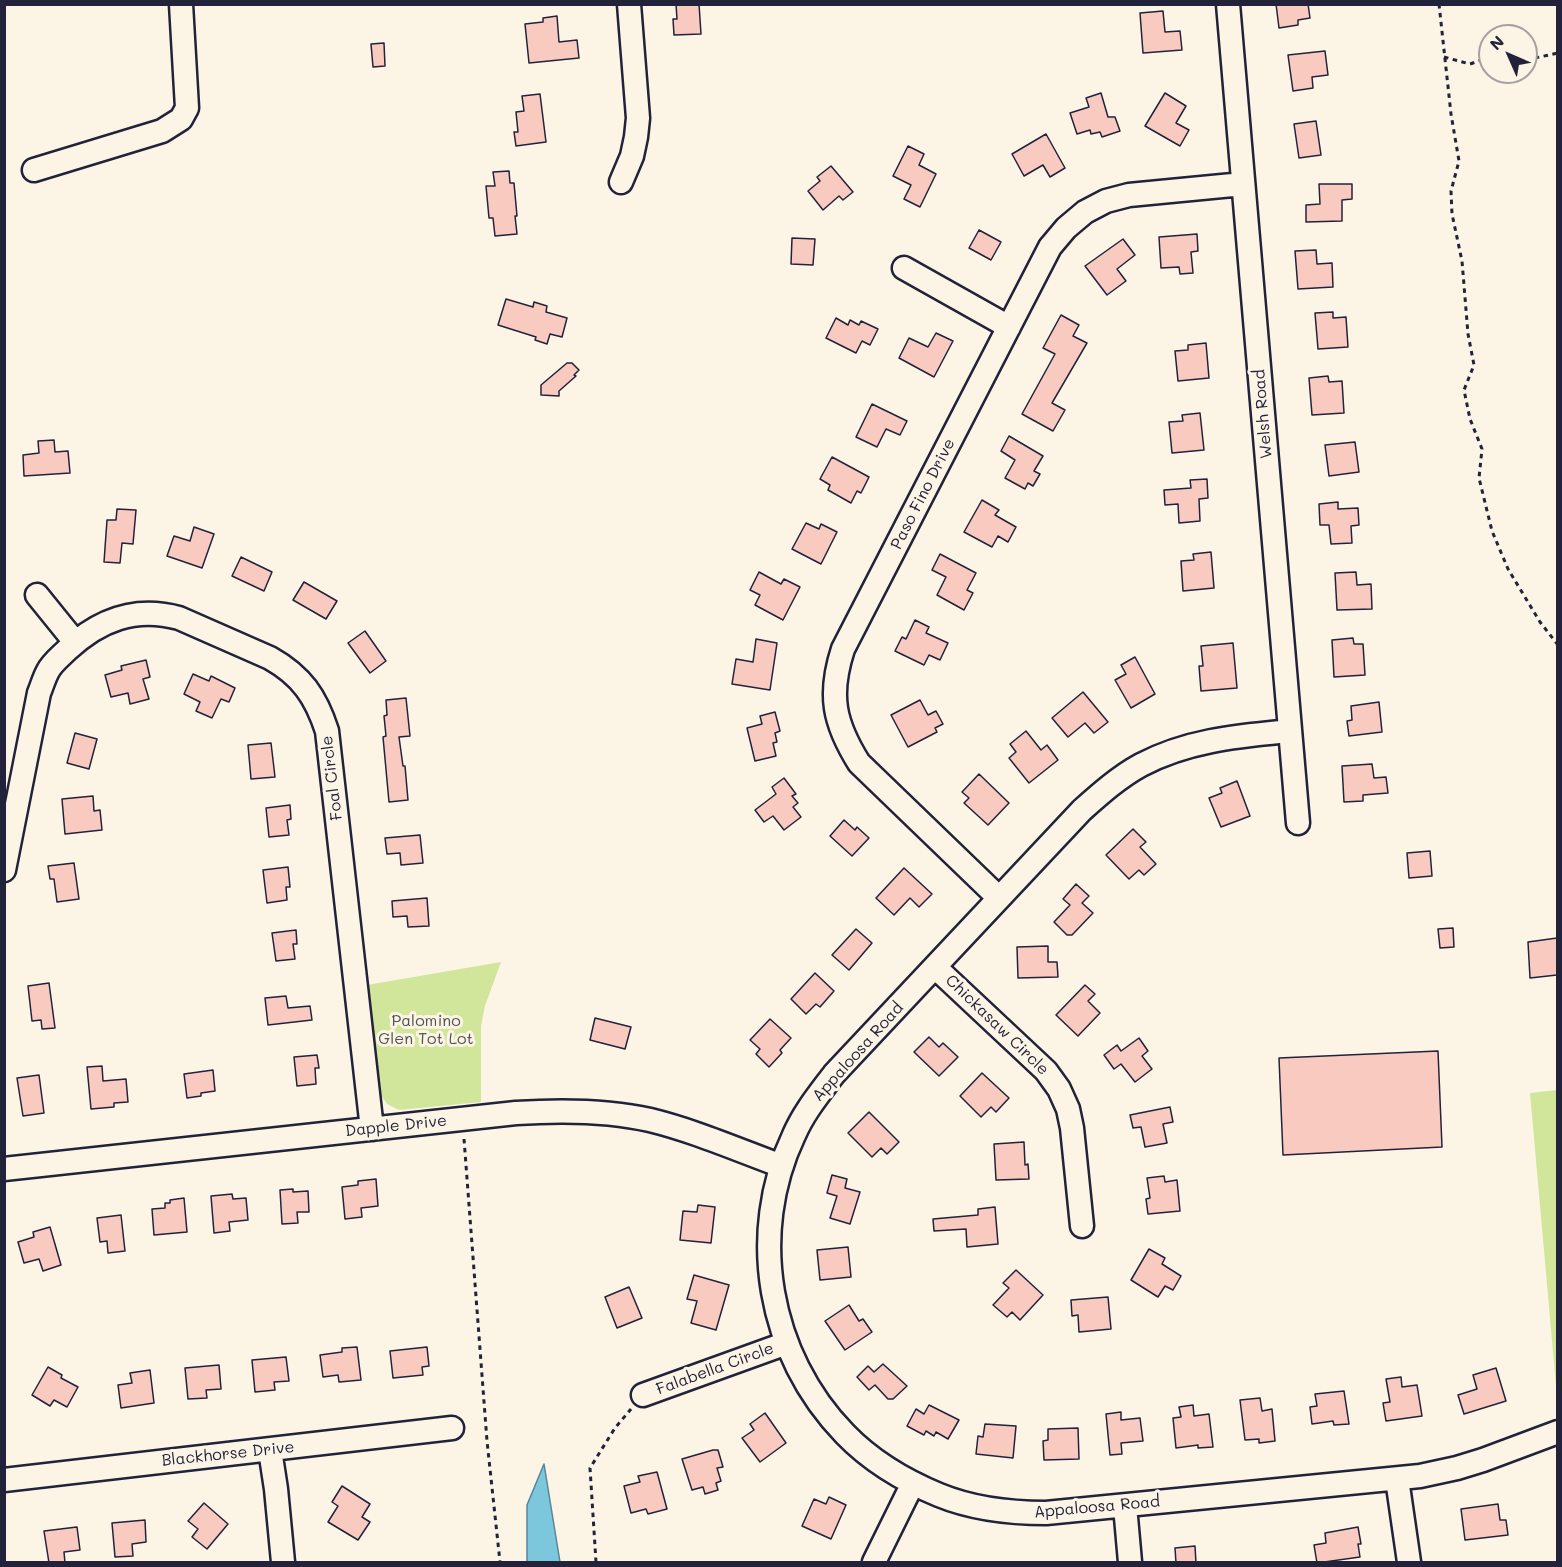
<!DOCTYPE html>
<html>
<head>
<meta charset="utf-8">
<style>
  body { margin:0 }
  #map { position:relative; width:1562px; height:1567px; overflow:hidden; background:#fcf5e5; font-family:Mali,sans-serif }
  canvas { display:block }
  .frame { position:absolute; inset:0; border:6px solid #22223b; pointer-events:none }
  .north { position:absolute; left:1478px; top:24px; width:60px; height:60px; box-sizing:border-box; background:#fcf5e5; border:2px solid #a5a1a1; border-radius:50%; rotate:315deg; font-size:16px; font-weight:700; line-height:24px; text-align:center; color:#22223b }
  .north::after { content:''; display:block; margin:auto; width:21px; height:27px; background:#22223b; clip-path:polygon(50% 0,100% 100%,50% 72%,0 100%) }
</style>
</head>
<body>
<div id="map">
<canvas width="1562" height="1567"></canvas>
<div class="frame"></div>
<div class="north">N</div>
</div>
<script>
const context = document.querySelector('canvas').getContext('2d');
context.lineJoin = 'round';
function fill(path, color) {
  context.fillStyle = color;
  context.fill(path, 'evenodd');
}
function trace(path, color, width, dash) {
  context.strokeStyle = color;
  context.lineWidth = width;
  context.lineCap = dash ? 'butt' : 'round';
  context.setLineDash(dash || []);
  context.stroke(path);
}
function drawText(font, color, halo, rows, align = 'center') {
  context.font = font + ' Mali,sans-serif';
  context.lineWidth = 6;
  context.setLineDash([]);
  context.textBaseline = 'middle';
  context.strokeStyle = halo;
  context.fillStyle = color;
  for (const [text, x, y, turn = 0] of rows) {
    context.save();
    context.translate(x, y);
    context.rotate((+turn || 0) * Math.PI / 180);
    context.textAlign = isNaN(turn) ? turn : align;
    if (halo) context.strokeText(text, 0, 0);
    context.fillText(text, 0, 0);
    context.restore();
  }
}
fill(new Path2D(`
  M501 962 485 1006 481 1026V1102L399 1110 387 1104 376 1088 367 985Z
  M1557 1090H1558L1557 1397 1530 1093Z`), '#d1e69b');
const water = new Path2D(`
  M544 1464 560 1562H527V1505Z`);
fill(water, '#7cc7dc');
trace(water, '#58859c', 1.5);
const building = new Path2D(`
  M676 4H699L701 34 674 35 673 19H677Z
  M1276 4H1308L1310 18 1298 20V25L1279 28Z
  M1163 11 1165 32 1180 31 1182 50 1143 53 1140 13Z
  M557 16 559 42 577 40 579 58 529 63 525 24 543 22V18Z
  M384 43 385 66 373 67 371 44Z
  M1325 51 1328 75 1312 77 1313 88 1293 91 1288 55Z
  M1101 93 1108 117H1115L1120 131 1102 137 1100 132 1091 134 1090 130 1077 134 1070 113 1089 107 1086 98Z
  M1165 93 1186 106 1176 123 1189 130 1180 146 1145 126Z
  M540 94 546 142 516 146 514 132H518L516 112 524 111 522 96Z
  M1316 121 1321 155 1299 158 1294 124Z
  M1046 134 1065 168 1050 177 1043 165 1024 176 1012 154Z
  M908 146 924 154 919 165 936 174 920 207 904 199 911 185 893 176Z
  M831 166 853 192 843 200 839 196 823 210 808 191 820 181 817 177Z
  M509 171 510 183H514L517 216H515L517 234 495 236 493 218H489L486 186H495L493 172Z
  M1319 184H1352V199L1342 200V221L1306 222V205L1320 204Z
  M979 230 1001 242 991 260 969 248Z
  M1197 234 1198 251 1191 252 1193 273 1180 274 1179 267 1161 268 1159 237Z
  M792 238 815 239 813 265 791 264Z
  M1123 239 1135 255 1117 269 1126 281 1107 295 1085 266Z
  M1316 250 1317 264 1332 263 1333 287 1298 289 1295 251Z
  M506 299 533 307 534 302 547 306 546 312 567 318 562 337 550 334 547 344 535 340 536 337 498 325Z
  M1333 312V318L1346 317 1348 347 1318 349 1315 313Z
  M1061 315 1079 325 1073 336 1087 343 1052 403 1065 410 1053 431 1022 414 1055 354 1043 348Z
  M836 318 848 325 850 320 859 325 861 321 878 329 870 345 862 341 856 353 826 338Z
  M936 333 953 341 934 377 899 358 909 338 928 347Z
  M1206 343 1209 378 1178 381 1175 351 1188 350V345Z
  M567 363H572L579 370 574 375 576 376 559 391V396L541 395V385Z
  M1328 376 1329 382 1342 381 1344 413 1312 415 1309 378Z
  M872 404 907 421 900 435 886 429 877 447 856 437Z
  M1200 413 1204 450 1172 453 1169 422 1183 421 1182 415Z
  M1009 436 1043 456 1034 471 1040 474 1033 486 1028 483 1025 489 1005 478 1015 460 1001 451Z
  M54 440 55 452 68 451 70 473 24 476 23 455 39 453 38 441Z
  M1355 442 1359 472 1329 476 1325 445Z
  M832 457 869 477 861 493 857 491 851 503 828 490 830 485 820 479Z
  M1207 479 1208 498 1199 499 1200 521 1179 523 1178 504 1165 505 1164 490 1191 488 1190 480Z
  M982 500 999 510 995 515 1016 527 1008 542 998 536 992 547 964 532Z
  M1338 502V509L1358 508 1359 525 1351 526 1352 543 1331 544 1329 525H1320L1319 504Z
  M117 509 136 510 133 544 122 543 120 563 104 562 107 520H116Z
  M806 523 819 529 821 524 837 532 821 564 792 549Z
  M194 527 214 534 202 568 167 556 174 536 190 541Z
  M1211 552 1214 588 1183 591 1181 561 1194 560 1193 554Z
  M940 554 976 573 967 590 973 593 964 610 937 595 946 577 932 570Z
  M241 557 272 572 264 591 232 576Z
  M759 572 781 584 784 579 800 587 783 620 755 605 760 595 750 590Z
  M1356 572 1357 585 1371 584 1372 609 1337 610 1335 573Z
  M304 582 337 601 326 619 293 600Z
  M915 620 929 627 926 633 948 643 940 660 929 655 924 665 895 651 902 637 906 639Z
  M365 631 386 661 370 673 348 643Z
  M1353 638 1354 644H1363L1365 675 1334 677 1332 640Z
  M756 639 777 643 770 690 732 684 736 659 753 662Z
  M1233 643 1237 688 1201 691 1199 666H1203L1201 646Z
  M1135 657 1155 694 1131 708 1115 680 1126 674 1121 665Z
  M146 660 150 677 143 679 149 699 130 704 128 693 111 697 105 675 122 670 121 666Z
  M193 674 209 681 211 676 235 688 229 702 221 699 212 718 196 711 200 702 184 694Z
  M1083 692 1108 722 1094 733 1085 723 1068 737 1052 718Z
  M406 698 410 736 399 737 403 766H405L408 800 389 802 383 737 386 736 384 716 387 715 386 700Z
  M920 700 928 715 936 711 943 724 935 728 937 732 908 747 891 715Z
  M1379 702 1382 732 1349 736 1347 721 1352 720 1351 706Z
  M775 712 780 731 775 733 777 742 773 743 776 756 755 761 747 728 762 724 760 716Z
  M1026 731 1041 750 1047 745 1058 760 1029 783 1009 758 1016 752 1010 744Z
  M75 733 97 739 89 769 67 763Z
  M271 743 275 777 251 779 248 745Z
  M1372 764 1374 778 1386 777 1388 793 1363 795V801L1344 802 1342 766Z
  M979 774 1009 803 988 825 964 803 969 798 962 792Z
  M784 778 796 794 792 796 798 803 793 807 801 817 784 830 773 816 764 822 755 810 776 794 772 787Z
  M1237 781 1250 816 1221 827 1209 798 1222 793 1220 788Z
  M93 796 94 811 100 810 102 830 65 834 62 799Z
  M290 805 291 819 287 820 289 835 269 837 266 808Z
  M844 820 855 830 857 827 869 838 852 856 830 836Z
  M1133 829 1146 842 1140 847 1156 864 1144 875 1139 870 1129 879 1106 855Z
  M420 835 423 863 401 865 400 853 387 854 385 838Z
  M1430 851 1432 876 1409 878 1407 853Z
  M74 863 79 899 57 902 54 879H50L48 866Z
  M288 867 290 887H286L287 900 267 903 263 870Z
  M904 868 932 894 919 907 910 898 894 915 876 898Z
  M1076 884 1089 896 1082 903 1093 913 1072 935H1067L1054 922 1070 905 1063 899Z
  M427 898 429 926 408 927 407 916 393 917 392 901Z
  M1453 928 1454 947 1440 948 1438 929Z
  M856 929 872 943 849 970 832 955Z
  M296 930 297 944H293L295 959 276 961 272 933Z
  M1557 938V975L1530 978 1528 942Z
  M1048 946V962H1057L1058 977 1018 978 1017 947Z
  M815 973 834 991 820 1007 816 1004 806 1014 791 999Z
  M49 983 55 1028 42 1029 41 1020 32 1021 28 986Z
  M1085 985 1095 994 1088 1001 1100 1013 1078 1036 1056 1015Z
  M286 996 288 1008 310 1006 312 1020 268 1025 265 998Z
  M595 1018 631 1027 625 1049 590 1040Z
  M770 1019 791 1038 780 1050 782 1053 769 1067 756 1054 760 1049 750 1040Z
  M929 1037 939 1047 943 1043 958 1057 939 1076 914 1052Z
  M1139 1038 1148 1051 1142 1056 1152 1069 1135 1082 1121 1064 1114 1069 1104 1055 1117 1045 1121 1051Z
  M1438 1051 1442 1147 1283 1155 1279 1058Z
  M317 1055 319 1068H315L316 1084 297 1086 294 1057Z
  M102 1066 103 1081 126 1079 128 1102 114 1103V1107L91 1109 87 1067Z
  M213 1070 215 1091 201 1093V1096L187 1098 184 1074Z
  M982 1073 1009 1098 996 1112 991 1107 981 1117 960 1096Z
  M39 1075 44 1113 23 1116 17 1078Z
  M1170 1107 1173 1122 1163 1124 1167 1143 1145 1147 1141 1127 1133 1128 1130 1115Z
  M869 1112 899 1142 887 1154 881 1148 872 1157 848 1133Z
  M1024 1142 1025 1165 1028 1164 1029 1179 996 1180 994 1144Z
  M832 1175 847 1179 845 1188 860 1192 850 1224 830 1218 837 1196 827 1193Z
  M1164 1176 1165 1182 1177 1180 1180 1211 1148 1214 1146 1199 1150 1198 1147 1178Z
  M376 1179 378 1206 361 1208 362 1217 345 1219 342 1187 358 1185V1181Z
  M293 1189V1192L308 1191 309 1212H297L298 1223 282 1224 280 1190Z
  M232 1194 233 1199 246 1198 248 1220 229 1222 230 1231 214 1233 211 1196Z
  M184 1198 187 1232 154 1235 152 1209 165 1208V1203H170V1200Z
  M698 1205 715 1207 711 1243 680 1240 683 1211 697 1212Z
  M995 1207 998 1244 967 1247 966 1229 934 1231 933 1219 978 1215V1209Z
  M121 1215 125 1251 108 1253 107 1241 100 1242 97 1218Z
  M50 1227 61 1265 43 1271 39 1259 24 1263 18 1242 34 1237 33 1232Z
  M848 1247 851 1277 820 1280 817 1250Z
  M1149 1249 1165 1258 1162 1264 1181 1276 1173 1290 1165 1286 1158 1297 1131 1280Z
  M1016 1270 1043 1295 1020 1320 1012 1312 1007 1317 993 1305 1009 1288 1003 1283Z
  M694 1275 729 1285 716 1330 691 1323 697 1301 687 1299Z
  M629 1287 642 1318 617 1328 605 1297Z
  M1108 1297 1111 1329 1079 1332 1078 1315 1072 1316 1071 1300Z
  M849 1305 859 1321 863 1319 872 1332 845 1350 825 1321Z
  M357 1347 361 1380 339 1382 338 1375 323 1377 320 1355 342 1352V1348Z
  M427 1347 429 1366 422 1367 423 1375 393 1378 390 1351Z
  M286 1357 289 1381 274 1382 275 1390 255 1392 252 1360Z
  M883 1364 907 1386 893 1399H888L875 1385 869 1390 857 1377 868 1366 874 1372Z
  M219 1365 221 1389 206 1390 207 1398 188 1399 185 1368Z
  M48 1367 62 1375 61 1378 78 1387 67 1407 54 1400 50 1406 32 1395Z
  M1496 1368 1506 1401 1464 1414 1458 1395 1477 1389 1473 1375Z
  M150 1370 154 1403 121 1408 118 1385 132 1383 130 1373Z
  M1401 1377 1402 1387 1417 1385 1422 1416 1386 1421 1383 1403 1390 1402 1386 1379Z
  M1344 1391 1349 1424 1334 1425 1333 1421 1312 1424 1310 1407 1317 1406 1315 1394Z
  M1260 1398 1262 1411 1272 1409 1275 1441 1259 1443V1439L1245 1440 1240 1400Z
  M929 1405 959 1420 948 1439 936 1432 934 1436 926 1431 924 1435 907 1426 916 1409 924 1414Z
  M1193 1405 1194 1416 1209 1414 1213 1447 1198 1448V1445L1176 1448 1173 1418 1181 1417 1179 1407Z
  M1121 1412V1420L1140 1418 1143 1441 1121 1443 1122 1454 1110 1455 1106 1414Z
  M765 1413 786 1443 760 1462 742 1438 754 1430 750 1424Z
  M985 1424 1016 1426 1013 1458 976 1454 978 1436 983 1437Z
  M1078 1428 1079 1459 1044 1460 1043 1441 1048 1440V1429Z
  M713 1450H718L723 1467 717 1468 721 1481 716 1483 718 1490 705 1494 703 1487 692 1490 682 1459Z
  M657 1472 667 1509 648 1514 646 1509 631 1513 624 1486 640 1482 638 1476Z
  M342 1486 370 1504 362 1517 370 1522 358 1540 328 1522 338 1506 332 1502Z
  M829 1497 846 1505 831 1539 802 1526 814 1499 826 1504Z
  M204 1503 228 1524 207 1549 192 1537 198 1529 188 1521Z
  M1498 1504 1500 1520H1506L1508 1535 1465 1540 1461 1509Z
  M145 1520 146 1542 132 1544 133 1556 115 1557 112 1523Z
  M77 1527 80 1550 64 1552 65 1563H49L44 1531Z
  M1358 1527 1361 1544H1358L1360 1557 1317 1563 1314 1545 1326 1543 1325 1533Z
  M1195 1546 1196 1563H1176L1175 1548Z`);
fill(building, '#f9cac0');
trace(building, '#22223b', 1.5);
const minor = new Path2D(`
  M1228 4 1298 823
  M34 170 162 131 181 119 187 108 181 4
  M621 182 632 156 636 137 638 118 629 4
  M904 268 1009 327
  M37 595 75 642
  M1290 731C1239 736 1188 740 1141 765 1119 777 1100 794 1082 810L834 1074C819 1094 804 1112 794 1135 747 1234 768 1355 845 1434 871 1461 905 1481 939 1495 973 1509 1011 1513 1046 1513L1420 1476 1457 1468 1483 1460 1558 1432
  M4 870 39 693C42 686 44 678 48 671 52 663 60 657 67 650 99 620 135 606 179 618L270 658C302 676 316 697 327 731L372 1129
  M999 898 859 763C834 723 828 695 843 649L1050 247 1066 228 1085 212 1106 201 1129 195 1243 184
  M935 967 1046 1071 1059 1089 1068 1109 1072 1128 1082 1226
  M4 1169 516 1113C561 1110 606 1110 650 1120 695 1131 738 1150 782 1166
  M643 1395 787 1343
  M270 1450 276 1489 283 1562
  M1397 1479 1409 1562
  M4 1480 452 1428
  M1125 1506 1130 1562
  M874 1562 913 1483`);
trace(minor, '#22223b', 27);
trace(new Path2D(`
  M1439 4 1451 114 1459 161 1451 191 1452 214 1462 261 1468 334 1474 365 1464 390 1470 419 1482 449 1479 478 1492 531 1508 569 1540 622 1558 645
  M1444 57 1470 64 1490 57
  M1526 60 1558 53
  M464 1139 487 1441 500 1562
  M596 1562 590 1468 615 1428 631 1409`), '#22223b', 3, [4.5, 4.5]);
trace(minor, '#fcf5e5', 22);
drawText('16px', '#22223b', '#fcf5e5', [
  ["Welsh Road",1263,414,-95],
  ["Paso Fino Drive",923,494,-63],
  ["Foal Circle",332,778,-97],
  ["Chickasaw Circle",997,1025,44],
  ["Appaloosa Road",858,1052,-48],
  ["Dapple Drive",396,1126,-6],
  ["Falabella Circle",715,1369,-20],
  ["Blackhorse Drive",228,1454,-6],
  ["Appaloosa Road",1097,1507,-5]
]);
drawText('16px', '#4e5353', '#fcf5e5', [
  ["Palomino",426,1021],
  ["Glen Tot Lot",426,1039]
]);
</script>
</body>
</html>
